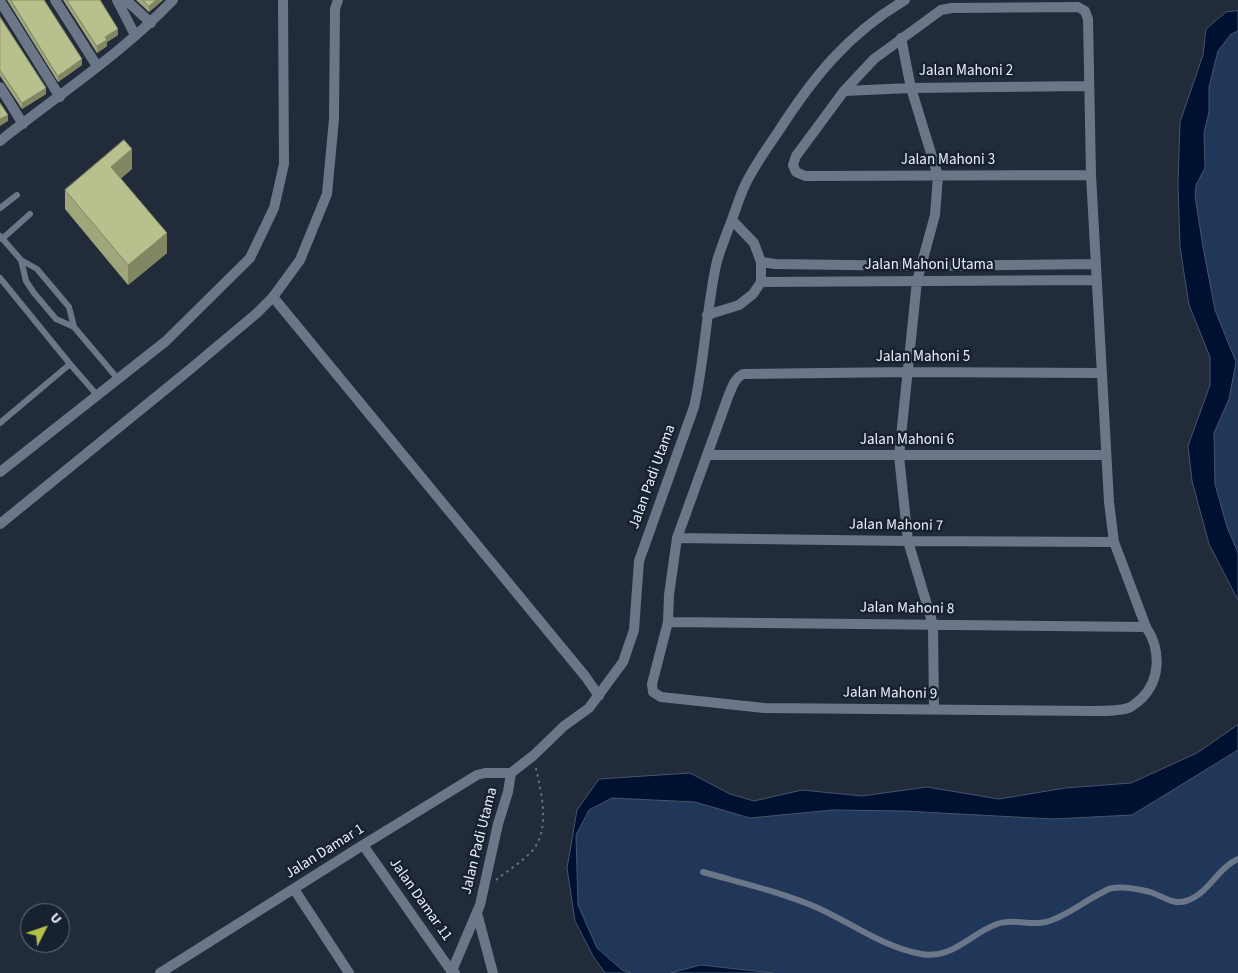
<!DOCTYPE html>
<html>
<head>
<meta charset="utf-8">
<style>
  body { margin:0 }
  #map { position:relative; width:1238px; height:973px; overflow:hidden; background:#212b39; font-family:"Source Sans 3",sans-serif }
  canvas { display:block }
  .north { position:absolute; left:20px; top:903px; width:50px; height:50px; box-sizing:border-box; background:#18212f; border:1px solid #6c7481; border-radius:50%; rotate:49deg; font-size:14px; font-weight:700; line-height:20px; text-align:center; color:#ebf1fb }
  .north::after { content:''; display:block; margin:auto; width:18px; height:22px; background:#b4c24a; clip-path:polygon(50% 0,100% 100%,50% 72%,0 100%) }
</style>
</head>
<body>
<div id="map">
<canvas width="1238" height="973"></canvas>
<div class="north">U</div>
</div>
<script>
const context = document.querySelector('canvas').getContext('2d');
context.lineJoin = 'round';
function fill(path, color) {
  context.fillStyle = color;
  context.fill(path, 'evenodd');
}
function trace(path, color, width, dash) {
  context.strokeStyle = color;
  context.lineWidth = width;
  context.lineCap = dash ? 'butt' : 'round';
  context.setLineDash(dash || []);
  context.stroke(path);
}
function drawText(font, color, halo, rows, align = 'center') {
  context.font = font + ' "Source Sans 3",sans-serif';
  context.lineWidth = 5;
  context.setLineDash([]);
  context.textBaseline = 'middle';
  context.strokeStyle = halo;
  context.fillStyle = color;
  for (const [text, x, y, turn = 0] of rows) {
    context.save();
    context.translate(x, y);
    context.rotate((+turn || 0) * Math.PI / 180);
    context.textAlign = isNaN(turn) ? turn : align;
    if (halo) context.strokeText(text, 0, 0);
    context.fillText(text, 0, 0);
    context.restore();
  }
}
fill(new Path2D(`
  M1238 31V553L1227 527 1215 484 1214 433 1229 399 1236 362 1215 310 1203 247 1195 196 1196 185 1205 168 1204 133 1209 112V87L1218 51 1231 34Z
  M1238 750V973H773L701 965 671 973H631L622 970 597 948 578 905 576 835 589 810 612 798 695 802 751 818 833 810 904 811 1053 819 1132 815Z`), '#20375a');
const water = new Path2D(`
  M1238 11V31L1231 34 1218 51 1209 87V112L1204 133 1205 168 1196 185 1195 196 1203 247 1215 310 1236 362 1229 399 1214 433 1215 484 1227 527 1238 553V600L1209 544 1192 481 1188 446 1210 385V357L1189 305 1180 247 1178 184 1180 122 1203 55 1206 29 1226 12Z
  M1238 725V750L1132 815 1053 819 904 811 833 810 750 818 695 802 612 798 589 810 576 835 578 905 597 948 622 970 631 973H605L593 956 575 921 567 868 577 810 599 779 690 773 730 794 754 801 802 790 862 796 927 787 999 799 1065 788 1131 783 1197 753Z
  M701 965 773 973H671Z`);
fill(water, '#001030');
trace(water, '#46546d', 1);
trace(new Path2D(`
  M496 880C507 871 522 862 532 851 551 829 541 792 536 768`), '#69717e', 2, [2.5, 4]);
trace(new Path2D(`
  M0 208 17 195
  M0 236 21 260 37 269 69 307 74 327
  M2 239 30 214
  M21 260 26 281 34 293 56 319 74 327 118 379
  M0 278 70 364 0 423
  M70 364 97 395
  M703 872C741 883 781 892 818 908 853 924 883 947 921 954 952 960 971 933 997 924 1013 918 1030 926 1046 922 1065 917 1082 903 1099 894 1104 892 1108 888 1113 888 1125 886 1138 889 1150 892 1163 896 1172 905 1186 901 1209 894 1217 868 1238 859`), '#6b7688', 6);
trace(new Path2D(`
  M55 0 97 66
  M117 0 135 35
  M126 0 151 23
  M0 1 60 97
  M901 38 911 88 938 176 935 215 917 281 899 456 908 541 933 625 934 710
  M0 87 23 124
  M844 91 911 88 1088 86
  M0 141C58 95 121 54 173 0
  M1091 175 805 176 796 172 793 165 796 156 844 91 874 59 941 10 952 8 1078 7 1085 11 1088 19 1091 175 1109 502 1114 542 1146 627C1161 649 1161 680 1141 699 1137 702 1133 706 1128 708 1120 711 1103 711 1093 711L764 708 661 697 653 692 652 684 668 622 669 595 677 538 728 397C732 388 734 379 743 374L907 372 1102 373
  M761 262 775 264 922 266 1096 264
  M761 282 1097 280
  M273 297 585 676 599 696
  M707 315 739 305 753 294 761 282V262L754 243 732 220
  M708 455H1106
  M677 538 908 541 1114 542
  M668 622 1146 627
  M363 845 452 972 455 973
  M294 889 349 973
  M477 913 493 973
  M160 973 363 845 477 775 485 773H511
  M451 973 480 905 498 824 508 792 511 773 534 755 564 726 589 708 623 662 634 630 639 561 694 407C705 359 706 309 717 261 721 248 726 235 731 222 736 209 740 195 746 183 755 165 767 148 778 132 814 76 848 34 905 0`), '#6b7688', 10);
trace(new Path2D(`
  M0 472 166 341 250 258 274 208 284 164 283 0
  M0 524 188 371 257 313 273 297 300 260 327 194 334 119 335 9 338 0`), '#6b7688', 10);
fill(new Path2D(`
  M7 0H44L82 65 58 82Z
  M63 0H100L118 35 107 42V46L97 53Z
  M136 0H163L149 12Z
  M0 17 46 94 22 109 0 76Z
  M132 169 121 178 167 253 128 285 65 209V190Z`), '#9ea67a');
fill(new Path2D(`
  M156 0H163L149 12V6Z
  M118 29V35L107 42V46L97 53V46L105 37Z
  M82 59V65L58 82V76Z
  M46 88V94L22 109V103Z
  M8 115V121L0 126V119Z
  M132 149V169L111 187V167Z
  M167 233V253L128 285V265Z`), '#818763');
const building = new Path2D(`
  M11 0H44L82 59 58 76Z
  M67 0H100L118 29 105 37 107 40 97 46Z
  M143 0H156L149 6Z
  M0 17 46 88 22 103 0 70Z
  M0 103 8 115 0 119Z
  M124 140 132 149 111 167 167 233 128 265 65 190Z`);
fill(building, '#b8c18e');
trace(building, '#818763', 1);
drawText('15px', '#ebf1fb', '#18212f', [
  ["Jalan Mahoni 2",966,72],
  ["Jalan Mahoni 3",948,161],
  ["Jalan Mahoni Utama",929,266],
  ["Jalan Mahoni 5",923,358],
  ["Jalan Mahoni 6",907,441],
  ["Jalan Padi Utama",653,477,-70],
  ["Jalan Mahoni 7",896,526,1],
  ["Jalan Mahoni 8",907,609,1],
  ["Jalan Mahoni 9",890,694,1],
  ["Jalan Padi Utama",480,841,-76],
  ["Jalan Damar 1",325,852,-32],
  ["Jalan Damar 11",420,900,55]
]);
</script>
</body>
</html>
